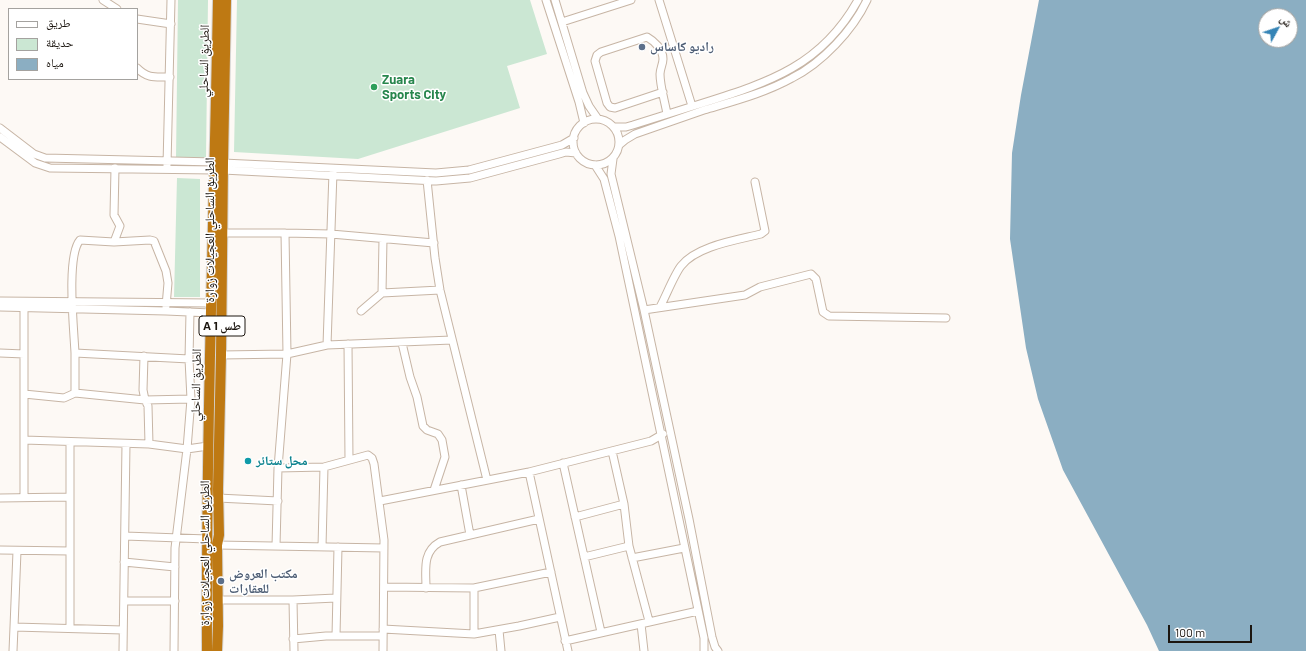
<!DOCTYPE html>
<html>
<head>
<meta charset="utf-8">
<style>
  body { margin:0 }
  #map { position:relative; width:1306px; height:651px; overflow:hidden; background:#fdf9f5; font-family:Barlow,"Noto Naskh Arabic",sans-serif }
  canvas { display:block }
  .legend { position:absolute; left:8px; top:8px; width:130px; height:72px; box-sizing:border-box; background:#fff; border:1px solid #a4a29f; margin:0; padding:5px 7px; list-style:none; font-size:12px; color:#1c1610 }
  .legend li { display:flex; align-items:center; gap:8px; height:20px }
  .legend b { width:20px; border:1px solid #a4a29f }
  .north { position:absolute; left:1258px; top:8px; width:40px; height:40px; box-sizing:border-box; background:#fff; border:1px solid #a4a29f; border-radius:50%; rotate:50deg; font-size:11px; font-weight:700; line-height:16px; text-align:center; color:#1c1610 }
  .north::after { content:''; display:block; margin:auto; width:14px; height:18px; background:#3584b6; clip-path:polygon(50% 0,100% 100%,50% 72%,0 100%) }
  .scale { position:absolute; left:1168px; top:625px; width:84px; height:18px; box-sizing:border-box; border:2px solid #1c1610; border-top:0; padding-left:5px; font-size:12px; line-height:14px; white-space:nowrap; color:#1c1610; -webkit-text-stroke:3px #fff; paint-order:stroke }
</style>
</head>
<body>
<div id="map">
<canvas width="1306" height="651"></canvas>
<ul class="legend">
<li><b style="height:5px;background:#fff"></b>طريق</li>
<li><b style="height:11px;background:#cbe7d3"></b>حديقة</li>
<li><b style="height:11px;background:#8baec2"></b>مياه</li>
</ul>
<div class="north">ش</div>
<div class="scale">100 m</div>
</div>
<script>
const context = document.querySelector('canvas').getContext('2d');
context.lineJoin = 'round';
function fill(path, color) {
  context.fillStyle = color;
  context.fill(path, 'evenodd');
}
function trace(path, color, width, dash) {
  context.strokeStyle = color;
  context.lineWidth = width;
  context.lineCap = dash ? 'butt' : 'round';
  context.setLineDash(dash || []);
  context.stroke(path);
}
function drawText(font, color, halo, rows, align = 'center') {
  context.font = font + ' Barlow,"Noto Naskh Arabic",sans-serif';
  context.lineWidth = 3;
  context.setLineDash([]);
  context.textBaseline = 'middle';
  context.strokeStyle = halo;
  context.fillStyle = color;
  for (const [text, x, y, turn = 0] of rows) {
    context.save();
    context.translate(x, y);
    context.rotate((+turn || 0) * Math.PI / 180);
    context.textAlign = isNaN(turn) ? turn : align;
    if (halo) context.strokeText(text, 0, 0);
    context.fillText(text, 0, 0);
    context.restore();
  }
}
fill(new Path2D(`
  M178 0H208L206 158H176Z
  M237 0H530L547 54 507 66 520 108 358 159 234 152Z
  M177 178 200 179V297H174Z`), '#cbe7d3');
fill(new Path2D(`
  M1039 0H1306V651H1159L1147 625 1063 470 1038 399 1026 348 1010 239 1012 153 1021 95ZM1266 16H1290V40H1266Z`), '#8baec2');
const minor = new Path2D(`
  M103 0 117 9
  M546 0 579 102 584 123
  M555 0 583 93 589 106 598 119
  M659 0 692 106
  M137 19 171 24
  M562 22 631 0
  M137 68C148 79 155 77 170 77
  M663 92 615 108 610 107 607 103 595 61 597 55 601 52 647 37C654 41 663 49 663 59 663 64 660 69 660 74 660 86 665 102 667 114
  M573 142a23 23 0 1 1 46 0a23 23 0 1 1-46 0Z
  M614 127H626L633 125C656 118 680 110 703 103 770 82 822 65 858 0
  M0 128 34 154 45 158 215 162
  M0 137 35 163 50 168 215 170
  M619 145 625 140 635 134C658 126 681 118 704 110 734 101 765 93 792 78 822 63 853 30 867 0
  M613 159 611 174 644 310 689 519 712 637 715 647 718 651
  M223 163 436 173 469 170 562 145 574 138
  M167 165 171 0
  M595 165 604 179 619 236 704 638V651
  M115 168 114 215 120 226 114 242 80 240C66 256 74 330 75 353L189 359
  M223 170 436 181 470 178 559 154 566 152 576 153
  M427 180 435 258 440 290 487 480
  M223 233H285L331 234 434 243
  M114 242 150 240 154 241 166 271 168 283 166 306
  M382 293 440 290
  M0 301 211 303
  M24 304V497
  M0 307 166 311 211 313
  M660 307C666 296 674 275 681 266 696 246 737 240 761 234L765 231 755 182
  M644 310 745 295 760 287 811 274 816 279 823 312 829 316 946 318
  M361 311 382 293 383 239
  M402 343 410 377 417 397 423 426 427 430 438 434 442 440 445 457 434 490
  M348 344 349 460
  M327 345 333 172
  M0 353 24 354
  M221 355 287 354 327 345 452 340
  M144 356 143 390 145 400 148 406 149 444
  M75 393V353
  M24 394 64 398 75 393 145 400 191 399
  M24 440 149 444 187 449 208 446
  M612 451 624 504 629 546 649 621
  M563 463 601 632
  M278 468 324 467 368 455 372 458 374 464 384 540 383 651
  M529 472 568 651
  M461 485 470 535
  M0 498 69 497
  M218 498 278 501
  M380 501 529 472 651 441 663 434
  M575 517 624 504
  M125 536 207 539
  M217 545 384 548
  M276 546 278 468 287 354 285 233
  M322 547 324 467
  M0 550 70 551
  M584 557 629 546
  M632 558 684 548
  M124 562 175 567
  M384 587 474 588 551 572
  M426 588C426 570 422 552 440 542L539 519
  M218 600H293L336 598
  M293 600 294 651
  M124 601H175
  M641 624 644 651
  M14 627 17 551
  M70 628V443
  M383 629 474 634 519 626 560 617
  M499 630 501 651
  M474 634V588
  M336 636 338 547
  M293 639 326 636H383
  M565 641 698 611
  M13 651 14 627 123 630
  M123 651 126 444
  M174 651 175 548 187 449 191 399 189 359 190 312`);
const highway = new Path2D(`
  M207 651C206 434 214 217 218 0
  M217 651 218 626 217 545 219 535 218 489 221 355 223 163 226 0`);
trace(minor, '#c7b5a5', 9);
trace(highway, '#d6d5d4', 12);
trace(minor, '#fff', 7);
trace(highway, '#be7913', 10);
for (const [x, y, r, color] of [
  [642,47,4,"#5c6f8a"],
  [374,87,4,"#2e9e5b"],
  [248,461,4,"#0f9aa8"],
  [221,581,4,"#5c6f8a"]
]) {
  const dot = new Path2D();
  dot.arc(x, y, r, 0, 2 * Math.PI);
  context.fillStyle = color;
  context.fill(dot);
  trace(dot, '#fff', 1.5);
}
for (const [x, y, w] of [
  [222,326,46]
]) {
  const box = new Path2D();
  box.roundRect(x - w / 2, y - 10, w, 20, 3);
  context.fillStyle = '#fff';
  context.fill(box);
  trace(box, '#1c1610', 1);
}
drawText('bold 12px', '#1c1610', null, [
  ["A 1 طس",222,326]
]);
drawText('bold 13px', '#4e5e75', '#fff', [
  ["راديو كاساس",650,47],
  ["مكتب العروض",229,574],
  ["للعقارات",229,589]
], 'left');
drawText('13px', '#1c1610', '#fff', [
  ["الطريق الساحلي",204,61,-89],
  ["الطريق الساحلي العجيلات زوارة",210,230,-90],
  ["الطريق الساحلي",196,385,-89],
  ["الطريق الساحلي العجيلات زوارة",205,553,-90]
]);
drawText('bold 13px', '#27864d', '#fff', [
  ["Zuara",382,80],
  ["Sports City",382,95]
], 'left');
drawText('bold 13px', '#0d838f', '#fff', [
  ["محل ستائر",256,461]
], 'left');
</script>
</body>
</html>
